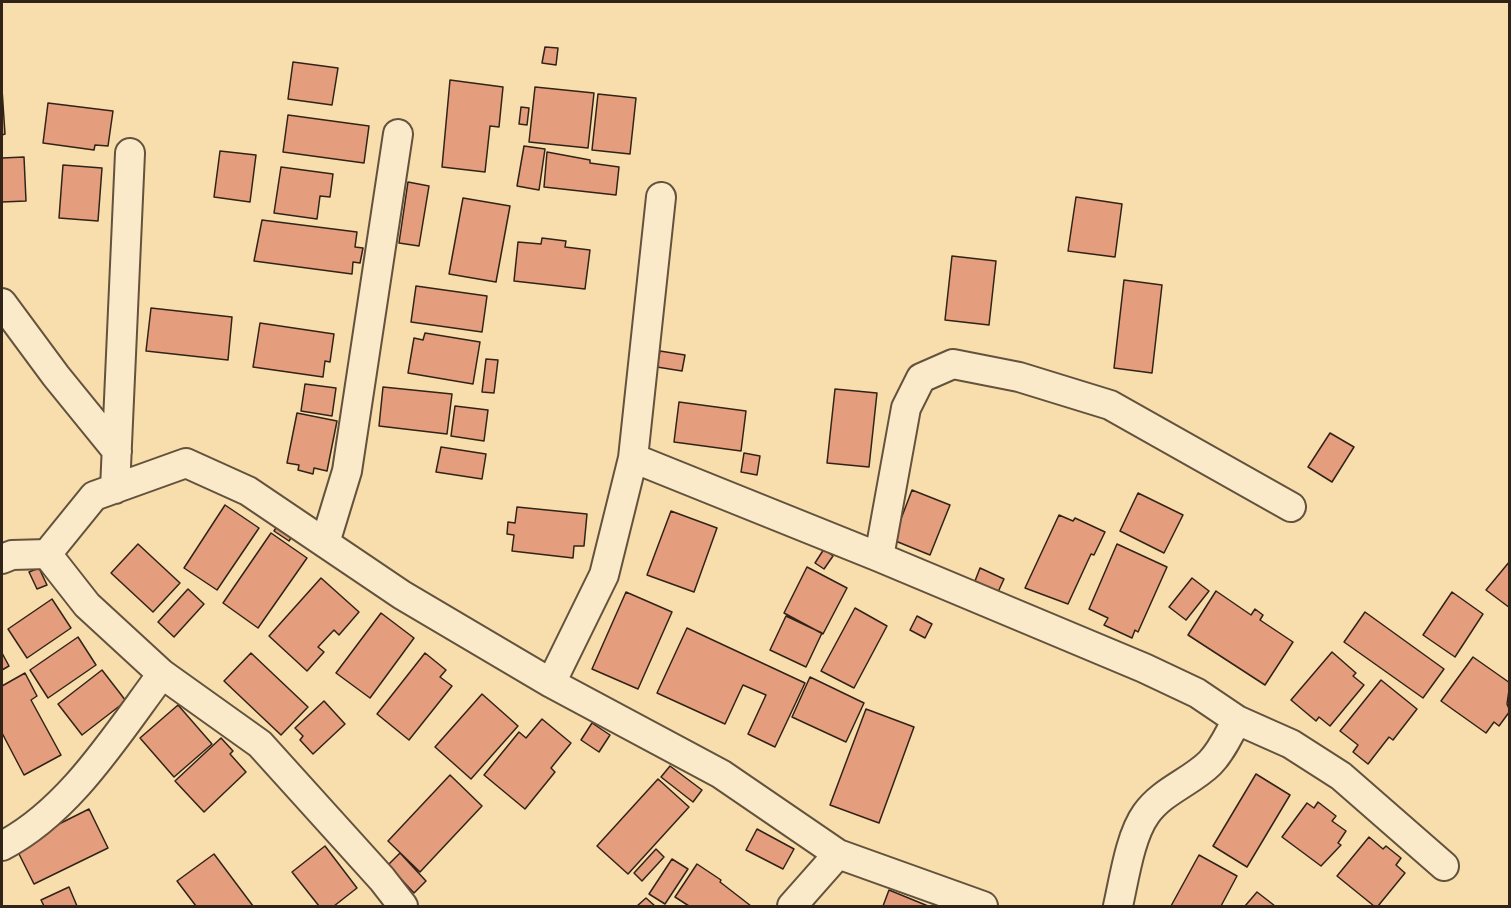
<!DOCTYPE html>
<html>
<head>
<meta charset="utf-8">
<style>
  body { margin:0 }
  #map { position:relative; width:1511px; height:908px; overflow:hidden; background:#f8dead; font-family:"Libre Caslon Text",serif }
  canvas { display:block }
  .frame { position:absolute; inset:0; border:3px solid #312318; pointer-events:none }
</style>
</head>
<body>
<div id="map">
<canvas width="1511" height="908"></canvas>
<div class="frame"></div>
</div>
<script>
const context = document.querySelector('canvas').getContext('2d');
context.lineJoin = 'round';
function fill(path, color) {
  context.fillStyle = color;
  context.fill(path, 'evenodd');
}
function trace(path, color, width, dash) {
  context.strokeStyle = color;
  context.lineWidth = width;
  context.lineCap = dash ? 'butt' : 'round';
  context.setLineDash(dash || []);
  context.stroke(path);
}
const building = new Path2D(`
  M545 47 558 48 556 65 542 63Z
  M293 62 338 68 332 105 288 99Z
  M450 80 503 87 499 127 490 126 485 172 442 167Z
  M535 87 594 93 588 148 529 142Z
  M2 89 5 134 2 135Z
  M598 94 636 98 630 154 592 150Z
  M48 103 113 111 108 146 95 145 94 150 43 143Z
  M521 107 529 108 527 125 519 124Z
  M288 115 369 126 364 163 283 152Z
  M524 146 545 149 539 190 517 186Z
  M220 151 256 155 250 202 214 197Z
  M547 152 590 160V163L619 167 616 195 544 187Z
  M24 157 26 201 2 202V158Z
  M63 165 102 168 98 221 59 218Z
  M281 167 333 174 330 197 320 196 317 219 274 213Z
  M408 182 429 186 419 246 399 243Z
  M1076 197 1122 204 1115 257 1068 251Z
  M463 198 510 206 496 282 449 274Z
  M262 220 357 232 355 247 363 248 360 263 353 262 352 274 254 261Z
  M542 238 566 241 565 247 590 250 585 289 514 281 518 242 541 244Z
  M952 256 996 261 989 325 945 320Z
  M1124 280 1162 285 1152 373 1114 368Z
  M416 286 487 296 482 332 411 322Z
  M151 308 232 317 228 360 146 351Z
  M260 323 334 334 330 362 325 361 323 377 253 367Z
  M425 333 480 342 473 384 408 373 414 338 423 340Z
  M660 351 685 355 682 371 657 367Z
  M486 359 498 360 494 393 482 392Z
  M305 384 336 388 332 416 301 411Z
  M383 387 452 394 447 434 379 426Z
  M835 389 877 393 869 467 827 463Z
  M679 402 746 411 741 451 674 442Z
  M455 406 488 410 484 441 451 436Z
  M297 413 337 421 327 471 314 468 313 474 298 470 299 465 287 463Z
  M1330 433 1354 447 1332 482 1308 467Z
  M441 447 486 454 482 479 436 472Z
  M744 453 760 456 757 475 741 472Z
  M912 490 950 505 930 555 893 540Z
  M1138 493 1183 515 1164 553 1120 531Z
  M225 505 259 528 217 590 184 568Z
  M517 507 587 514 584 546H574L573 558 512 551 514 535 507 534 508 522 515 523Z
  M671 511 717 528 694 592 647 575Z
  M1059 515 1073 521 1075 518 1105 532 1094 555 1091 554 1068 604 1025 588Z
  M281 520 296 530 289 541 274 531Z
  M271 533 307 558 258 628 223 603Z
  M138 544 180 583 153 612 111 573Z
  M1117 544 1167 567 1138 632 1135 630 1132 638 1104 625 1108 618 1089 609Z
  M824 549 833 556 824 569 815 563Z
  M1510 561V608L1486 590Z
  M807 567 847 588 823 634 784 613Z
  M39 568 47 585 37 589 29 572Z
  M980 568 1004 579 998 592 975 581Z
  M321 578 359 612 339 635 334 630 318 647 324 652 307 671 269 636Z
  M1192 578 1209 591 1186 620 1169 607Z
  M188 589 204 604 174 637 158 622Z
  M1216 591 1251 615 1255 609 1263 615 1260 620 1293 642 1265 685 1188 635Z
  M626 592 672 612 638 689 592 669Z
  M1452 592 1483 614 1455 657 1423 635Z
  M52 599 71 628 27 658 8 629Z
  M855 608 887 626 854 688 821 671Z
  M1365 612 1444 669 1423 698 1344 642Z
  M381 613 414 638 370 698 336 673Z
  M786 616 822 633 806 667 770 650Z
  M917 616 932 624 925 638 910 630Z
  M687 628 805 683 775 747 748 734 766 695 743 685 725 724 657 693Z
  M78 637 96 665 48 698 30 670Z
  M1332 652 1356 673 1353 676 1364 685 1330 726 1319 717 1316 721 1291 700Z
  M2 653 9 666 2 670Z
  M251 653 308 707 281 735 224 681Z
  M425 653 446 670 440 677 452 686 409 740 377 714Z
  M1473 657 1510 683 1507 704 1510 711 1499 726 1494 722 1486 733 1441 701Z
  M102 670 126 701 82 735 58 704Z
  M25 673 37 696 31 700 61 755 24 775 2 733V686Z
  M810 677 864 703 846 742 792 717Z
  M1381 680 1417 709 1393 740 1389 737 1368 764 1353 752 1358 745 1340 731Z
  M482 694 518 726 471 779 435 747Z
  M324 701 345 724 313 754 300 740 303 736 295 728Z
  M178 705 212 744 174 777 140 738Z
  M866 709 914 727 879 823 830 805Z
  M542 719 571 743 551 768 555 772 525 809 484 775 519 732 526 738Z
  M592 723 610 735 599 752 581 740Z
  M221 738 233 751 230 754 246 772 204 812 175 781Z
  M670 766 702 790 693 802 661 777Z
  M1256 774 1290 795 1247 867 1213 846Z
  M450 775 482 806 420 872 388 841Z
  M658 779 689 807 628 874 597 846Z
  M1318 802 1336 816 1332 821 1346 831 1338 843 1341 845 1321 866 1282 837 1307 803 1314 808Z
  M89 809 108 848 34 884 15 846Z
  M757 829 794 849 783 869 746 850Z
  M1369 837 1383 849 1386 846 1401 858 1396 865 1405 873 1378 906H1374L1337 876Z
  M325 846 357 888 334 906H319L292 872Z
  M656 849 664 857 642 881 634 873Z
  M400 853 426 881 414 893 388 865Z
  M214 854 253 906H196L177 881Z
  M1199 855 1237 876 1221 906H1171Z
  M672 859 688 869 665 904 649 894Z
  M697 864 721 880 720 882 751 906H689L675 897Z
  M69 887 77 906H44L41 900Z
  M889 890 928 906H883Z
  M1257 892 1275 906H1245Z
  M646 898 655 906H637Z`);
fill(building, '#e49e7d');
trace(building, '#312318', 1.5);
const minor = new Path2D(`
  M2 303 56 376 117 451
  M633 458 879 557 1144 668 1197 693 1237 720 1291 744 1341 776 1444 866
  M115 489 130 153
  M325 543 347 471 398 134
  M879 557 906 408 921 378 953 364 1019 377 1110 405 1291 507
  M2 559 12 555 47 554
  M551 683 604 575 633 458 661 197
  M2 846C70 811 117 734 162 674
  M403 906 382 879 260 744 162 674 87 605 47 554 94 496 186 463 248 491 402 595 551 683 721 774 838 854 983 906
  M792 906 838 854
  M1118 906C1124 880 1130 836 1146 814 1162 791 1191 782 1210 763 1222 751 1229 734 1237 720`);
trace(minor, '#63523d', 32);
trace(minor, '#faeaca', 28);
</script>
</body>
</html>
